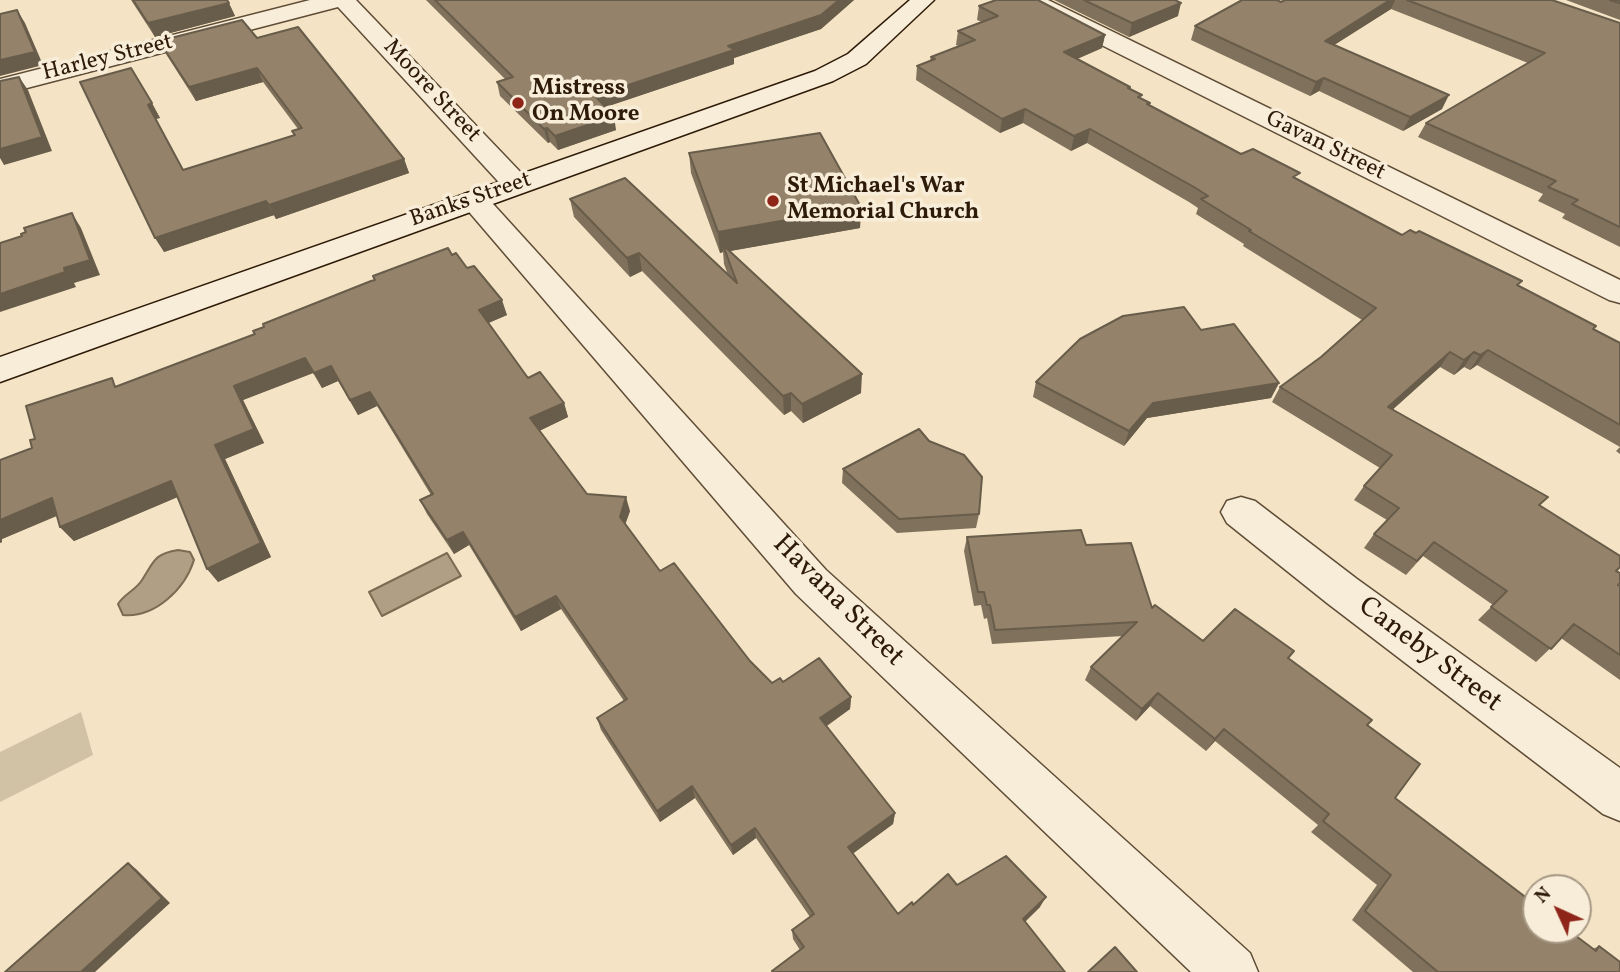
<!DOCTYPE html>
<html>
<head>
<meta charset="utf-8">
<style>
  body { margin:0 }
  #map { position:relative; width:1620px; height:972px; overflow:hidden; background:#f4e4c5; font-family:Vollkorn,serif }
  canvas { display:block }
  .north { position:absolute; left:1522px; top:874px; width:70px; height:70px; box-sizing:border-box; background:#f8edd9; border:2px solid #a79985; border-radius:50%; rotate:315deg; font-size:19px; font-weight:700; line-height:28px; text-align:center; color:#2d1a07 }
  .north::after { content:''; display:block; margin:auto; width:24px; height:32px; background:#8f2418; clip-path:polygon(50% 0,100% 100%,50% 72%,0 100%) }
</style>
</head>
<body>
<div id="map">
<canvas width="1620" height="972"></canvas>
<div class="north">N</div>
</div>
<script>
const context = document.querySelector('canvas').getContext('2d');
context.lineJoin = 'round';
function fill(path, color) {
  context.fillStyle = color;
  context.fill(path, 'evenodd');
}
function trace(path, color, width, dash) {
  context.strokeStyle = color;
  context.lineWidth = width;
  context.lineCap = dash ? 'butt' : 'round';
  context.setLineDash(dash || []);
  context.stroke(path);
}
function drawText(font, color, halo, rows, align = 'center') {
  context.font = font + ' Vollkorn,serif';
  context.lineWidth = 7;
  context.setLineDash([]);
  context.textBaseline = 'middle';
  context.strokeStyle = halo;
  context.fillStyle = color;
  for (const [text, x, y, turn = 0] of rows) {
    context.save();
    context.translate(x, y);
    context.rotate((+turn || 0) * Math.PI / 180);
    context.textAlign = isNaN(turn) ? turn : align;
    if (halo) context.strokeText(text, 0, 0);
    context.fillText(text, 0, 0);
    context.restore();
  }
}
fill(new Path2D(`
  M81 712 93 755 0 802V752Z`), '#d2c2a5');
const water = new Path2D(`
  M178 550 190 552 194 560C185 589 155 618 123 615L118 604C124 594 136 590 142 580 154 562 153 554 178 550Z
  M447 553 461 576 382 616 369 592Z`);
fill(water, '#b09f84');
trace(water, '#7c6a52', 2);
const minor = new Path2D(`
  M310 0H356L527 179 531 185 527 191 517 194 507 191 338 7 0 95V79Z
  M1019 0H1048L1620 280V303L1609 300 1022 5Z
  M474 191 484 194 826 570 1250 953 1258 972H1191L796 594 464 206 459 200 464 194Z
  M1241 497 1255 501 1357 579 1620 768V821L1603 814 1327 603 1227 523 1221 512 1227 501Z`);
const secondary = new Path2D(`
  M910 0H934L866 64 833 81 0 382V357L815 71 848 54Z`);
trace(minor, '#5f4c36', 3);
trace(secondary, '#2d1a07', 3);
fill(minor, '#f8edd9');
fill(secondary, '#f8edd9');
fill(new Path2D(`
  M131 0H227L235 16 155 37Z
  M426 0H854L821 29 734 58V64L605 107 616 130 558 150 550 142 548 143 500 96 497 82 505 79Z
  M1054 0H1175L1178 16 1129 37Z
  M1285 0H1552L1620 23V247L1562 218 1565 214 1538 201 1543 194 1418 137 1426 123 1528 63 1391 9 1334 45 1442 109 1403 131 1319 91 1310 96 1191 40 1195 26Z
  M1566 0H1620V20Z
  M979 6 1105 35 1102 48 1077 59 1130 87V88L1149 105 1241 154 1297 180 1402 235 1518 285 1594 329 1620 343V454L1616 451 1620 447 1477 365 1470 370 1464 367 1454 375 1440 367 1393 409 1540 506 1616 571 1618 585 1620 586V680L1561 638 1536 662 1478 620 1493 605 1423 556 1406 575 1364 548 1374 534 1387 520 1354 500 1364 486 1380 468 1272 402 1280 387 1321 357 1362 320 1243 246 1244 244 1196 214 1198 208 1189 202 1087 143 1071 151 1023 123 1000 133 916 80 917 66 930 61 931 57 959 46 956 45 958 31 982 22 977 20Z
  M257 38 404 159 409 173 276 219 274 215 164 252 131 68 160 118 155 119 183 170 294 136 292 131 298 129 263 82 196 101 166 54 159 41Z
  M689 153 861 207 860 228 729 251 861 393 803 423 791 411 784 415 642 271 630 277 574 217 570 199 728 275 724 264 723 252 720 253 691 173Z
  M452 255 467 268 507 315 488 323 528 378 564 403 568 417 539 431 587 494 630 511 625 524 660 571 772 683 783 682 851 697 850 709 827 726 895 813 893 824 852 854 898 914 913 905 957 885 1040 907 1025 922 800 950 793 939 792 930 810 917 756 838 733 855 695 798 660 822 601 730 597 718 624 701 561 609 521 631 469 545 454 554 427 514 420 500 431 495 377 406 358 415 338 381 322 388 313 373 243 400 264 443 225 459 271 557 218 582 178 497 74 541 60 527 57 516 2 539V542L0 543V460L32 448 35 439 118 386 255 334 264 327 374 280 373 276Z
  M1201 330 1279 383 1271 398 1147 418 1124 446 1033 397 1036 382Z
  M843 469 979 514 976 528 897 533 842 483Z
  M967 537 1086 545 1152 608 1203 641 1294 651 1288 659 1367 725 1395 798 1593 949 1599 946 1620 972H1413L1352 920 1377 885 1311 832 1318 825 1215 741 1206 751 1150 706 1136 721 1085 680 1091 667 1123 636 992 644 987 618 984 619 981 605 974 606 964 551Z`), '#7f715b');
fill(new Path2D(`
  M839 0H854L821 29 734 58V64L597 110 595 96 728 46Z
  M1390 0H1395L1391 9 1320 54 1325 41Z
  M229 3 235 16 155 37 148 23Z
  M1181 3 1178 16 1129 37 1132 23Z
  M17 10 25 23 43 65 0 76V60Z
  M1105 35 1102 48 1061 66 1064 52Z
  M257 68 263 82 196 101 189 87Z
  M19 77 28 90 52 151 4 165 0 158V149Z
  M1324 78 1319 91 1310 96 1316 82Z
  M1449 95 1442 109 1403 131 1410 117Z
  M152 103 160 118 155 119 148 105Z
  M1025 109 1023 123 1000 133 1002 119Z
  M614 116 616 130 558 150 555 136Z
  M547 128 550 142 548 143 544 129Z
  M1090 129 1087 143 1071 151 1074 136Z
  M404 159 409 173 276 219 269 205Z
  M266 201 274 215 164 252 155 238Z
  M861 207 860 228 725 252 723 245V252L720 253 718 232Z
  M72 213 81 228 100 275 74 283 76 287 0 312V294L64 268Z
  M639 253 642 271 630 277 627 258Z
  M502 300 507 315 484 325 479 310Z
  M1488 350 1477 365 1470 370 1480 355Z
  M1450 352 1440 367 1379 422 1388 407Z
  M1474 352 1464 367 1454 375 1464 360Z
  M305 358 313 373 243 400 264 443 225 459 271 557 218 582 207 569 215 445 234 386Z
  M331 366 338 381 322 388 314 373Z
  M862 374 861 393 803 423 802 404Z
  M1279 383 1271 398 1147 418 1124 446 1129 431 1153 403Z
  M370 392 377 406 358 415 350 400Z
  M791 393V411L784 415 783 396Z
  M564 403 568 417 535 433 530 418Z
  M171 481 182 495 74 541 60 527Z
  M626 497 630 511 623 531 620 517Z
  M52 498 65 512 2 539V542L0 543V520Z
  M463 532 469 545 454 554 447 540Z
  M556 596 561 609 521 631 515 617Z
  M1158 693 1150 706 1136 721 1142 709Z
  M851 697 850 709 820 730V718Z
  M1224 729 1215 741 1206 751 1215 739Z
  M692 786 695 798 660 822 657 811Z
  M895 813 893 824 847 858 848 847Z
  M755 828 756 838 733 855 731 845Z
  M128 863 136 869 170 903 95 972H81Z
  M1046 897 1040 907 1018 928 1023 919Z`), '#685c4a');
const building = new Path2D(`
  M133 0H227L229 3 148 23Z
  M435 0H839L821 15 728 46 734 50 595 96 614 116 555 136 547 128 544 129 497 82 513 77Z
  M996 0H1038L1105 35 1064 52 1130 87 1128 88 1142 95 1138 97 1150 103 1147 104 1241 154 1253 149 1300 173 1293 177 1402 235 1410 230 1416 233 1419 231 1522 281 1517 285 1596 326 1593 329 1620 343V425L1488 350 1480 355 1474 352 1464 360 1450 352 1388 407 1548 497 1539 505 1620 556V567L1616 571 1620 573V583L1618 585 1620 586V655L1574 624 1551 649 1491 607 1507 591 1434 542 1417 561 1374 534 1399 508 1364 486 1392 455 1280 387 1321 357 1376 308 1249 231 1251 230 1201 199 1208 196 1194 187 1090 129 1074 136 1025 109 1002 119 917 66 935 59 931 57 975 40 958 31 998 16 979 6Z
  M1084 0H1175L1181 3 1132 23Z
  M1242 0H1277L1281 2 1285 0H1390L1325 41 1449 95 1410 117 1324 78 1316 82 1195 26Z
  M1407 0H1552L1620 23V227L1572 204 1578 200 1548 187 1556 181 1426 123 1545 53Z
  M1610 0H1620V3Z
  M17 10 35 52 0 60V14Z
  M242 20 257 38 298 27 404 159 269 205 266 201 155 238 80 82 131 68 152 103 148 105 183 170 295 135 292 131 302 128 257 68 189 87 159 41Z
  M19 77 42 137 0 149V81Z
  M820 133 861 207 718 232 689 153Z
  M625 178 737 283 723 245 862 374 802 404 791 393 783 396 639 253 627 258 570 199Z
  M72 213 90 260 64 268 65 272 0 294V243L22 236 21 234 26 232 24 228Z
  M448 248 452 255 456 253 467 268 474 266 502 300 479 310 528 378 540 372 564 403 530 418 587 494 626 497 620 517 660 571 674 563 750 661 772 683 780 678 783 682 819 658 851 697 820 718 895 813 848 847 898 914 912 902 913 905 948 874 957 885 1006 856 1046 897 1023 919 1065 972H773L772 971 804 947 792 930 814 914 755 828 731 845 692 786 657 811 597 718 627 699 556 596 515 617 463 532 447 540 420 500 433 494 370 392 350 400 331 366 314 373 305 358 234 386 254 429 215 445 261 543 207 569 171 481 60 527 52 498 0 520V460L32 448 30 440 35 439 26 406 112 378 115 387 255 334 253 331 264 327 263 324 371 281 375 280 373 276Z
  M1184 307 1201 330 1234 324 1279 383 1153 403 1129 431 1036 382 1080 339 1123 316Z
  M919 429 929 441 964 455 982 477 979 514 899 519 843 469Z
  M1081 530 1086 545 1131 543 1152 608 1155 605 1203 641 1235 609 1294 651 1288 658 1372 720 1367 725 1420 764 1395 798 1536 905V930H1568L1596 951 1599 946 1620 962V972H1438L1365 911 1391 875 1323 821 1329 814 1224 729 1215 739 1158 693 1142 709 1091 667 1137 622 995 630 990 605H987L984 592H978L967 537Z
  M128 863 162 898 81 972H5Z
  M1115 947 1137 972H1088Z`);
fill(building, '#94836a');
trace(building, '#685c4a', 2);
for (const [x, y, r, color] of [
  [518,103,7,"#8f2418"],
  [773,201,7,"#8f2418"]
]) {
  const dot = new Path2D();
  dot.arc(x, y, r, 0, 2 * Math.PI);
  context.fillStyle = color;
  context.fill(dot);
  trace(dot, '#f8edd9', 2.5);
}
drawText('23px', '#2d1a07', '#f8edd9', [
  ["Harley Street",108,59,-14],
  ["Moore Street",431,92,47],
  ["Gavan Street",1325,147,26],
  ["Banks Street",471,201,-19]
]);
drawText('bold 23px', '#2d1a07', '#f8edd9', [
  ["Mistress",532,90],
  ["On Moore",532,116],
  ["St Michael's War",787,188],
  ["Memorial Church",787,214]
], 'left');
drawText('28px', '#2d1a07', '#f8edd9', [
  ["Havana Street",837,602,45],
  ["Caneby Street",1429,656,37]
]);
</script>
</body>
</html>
